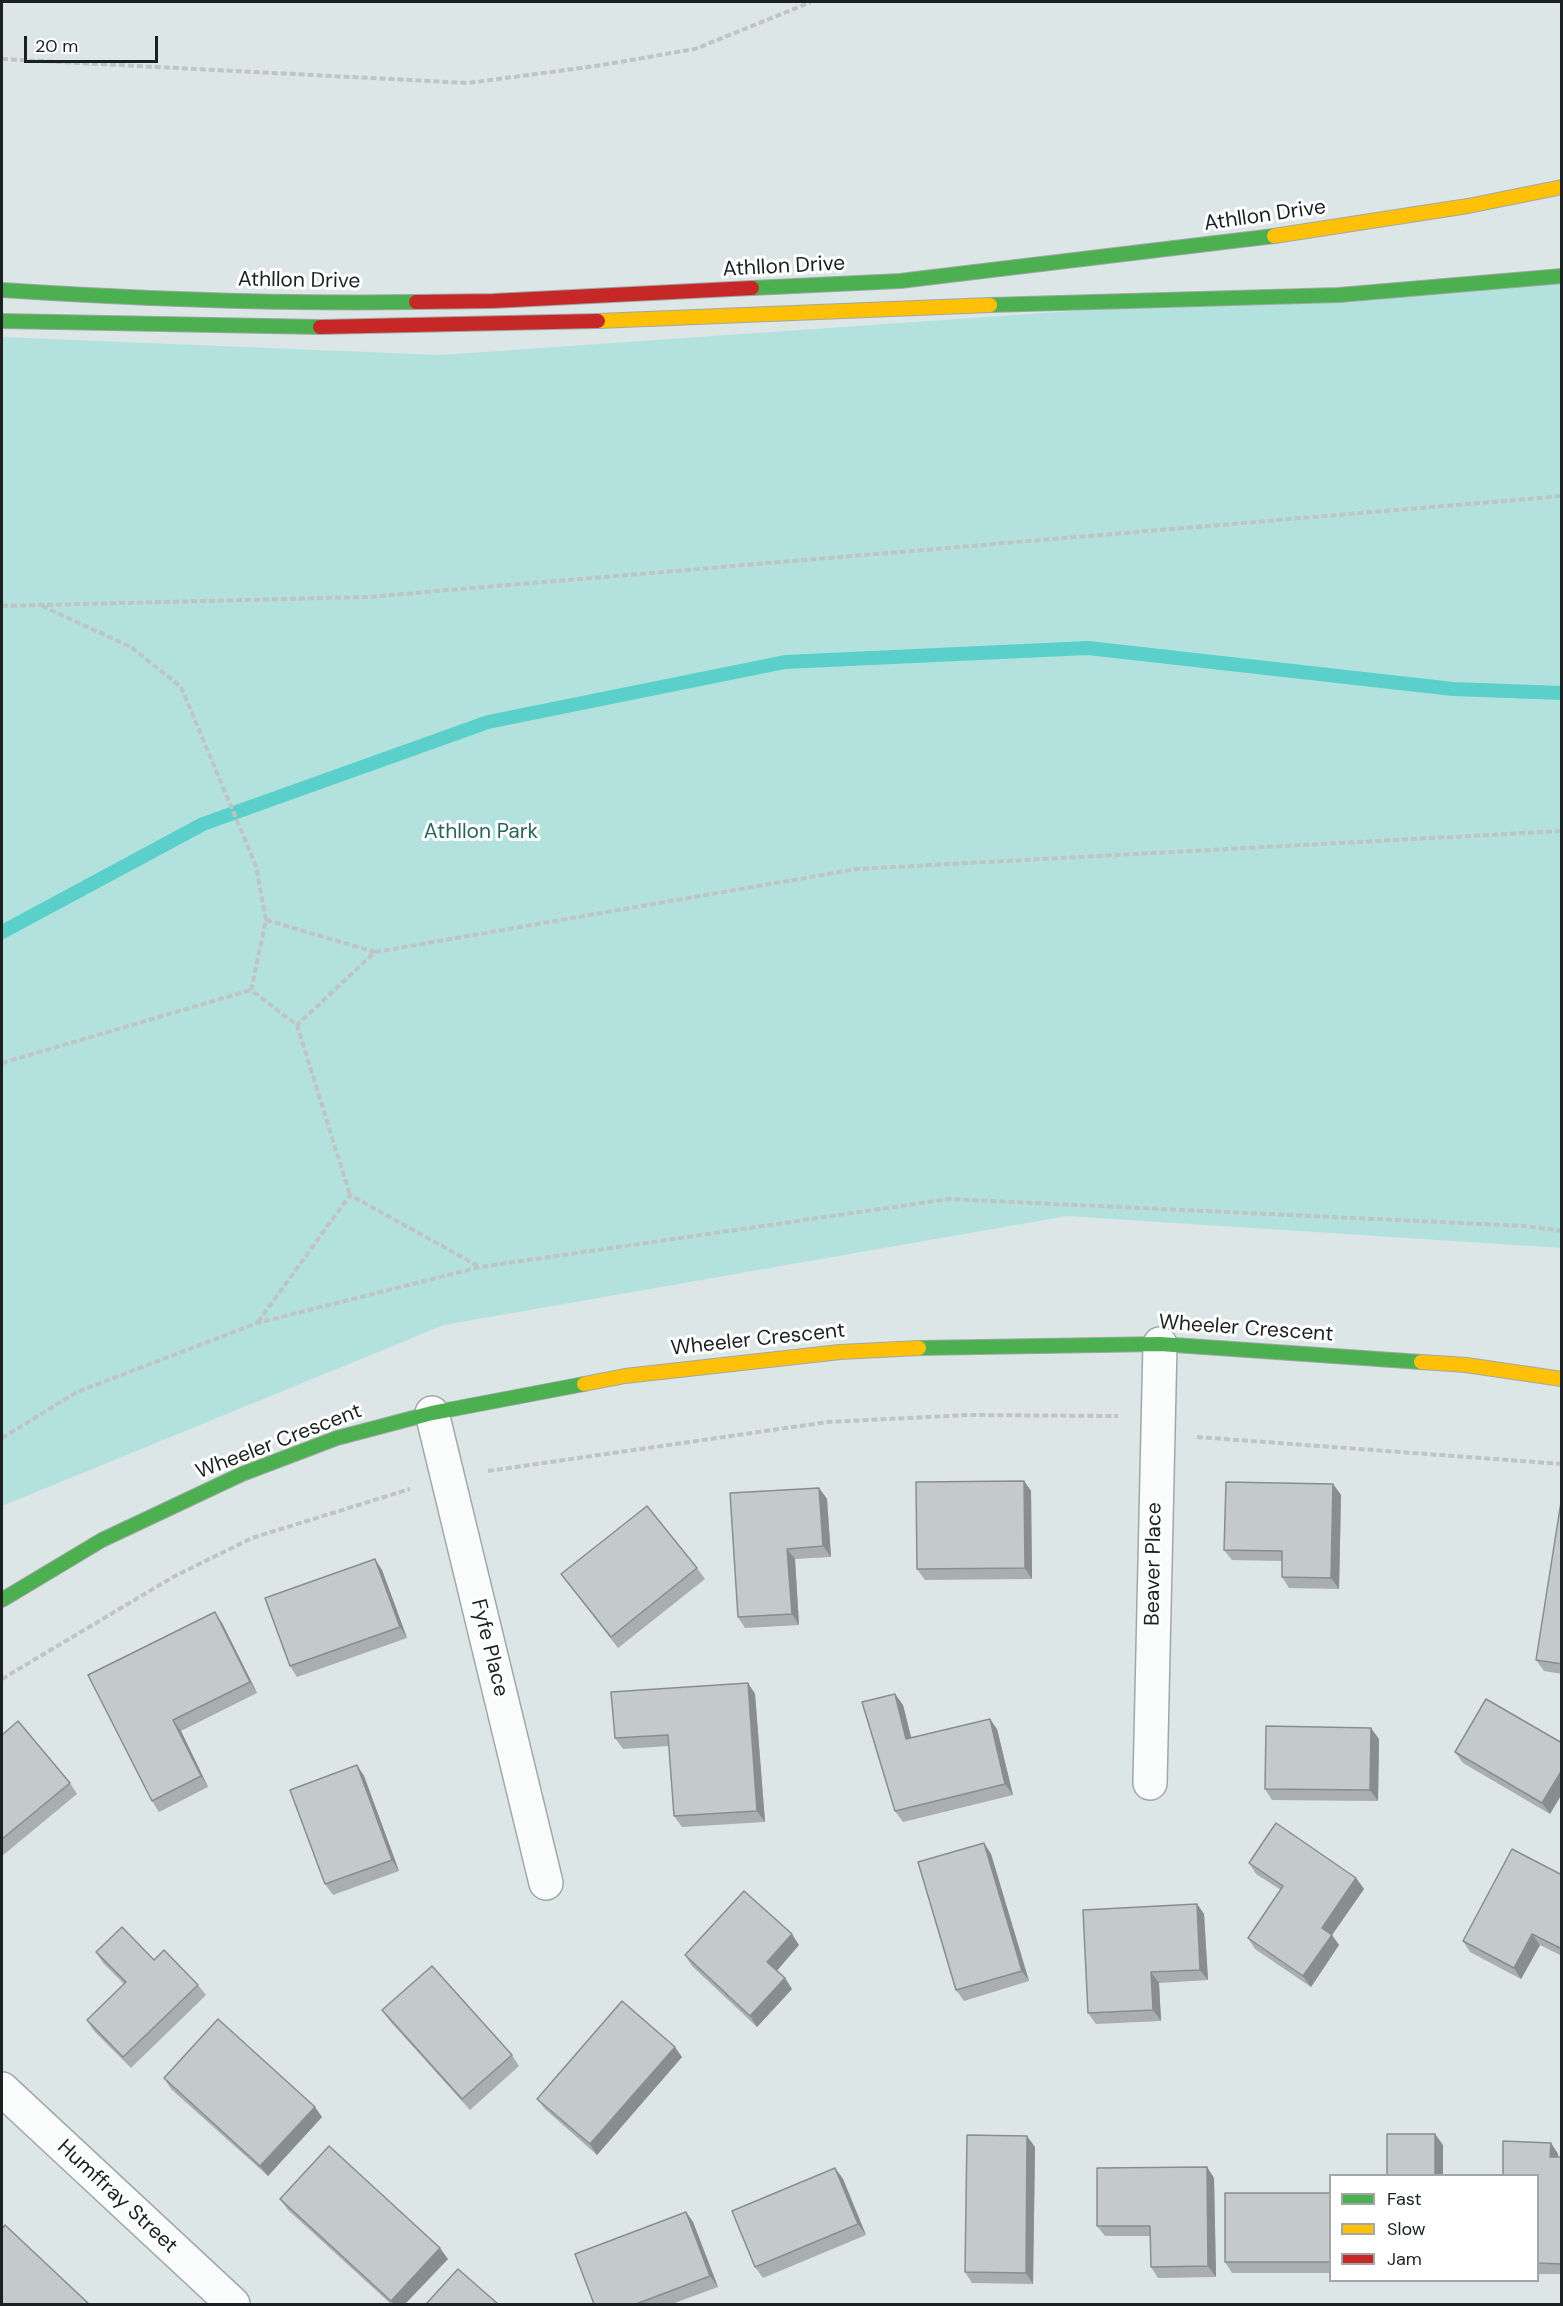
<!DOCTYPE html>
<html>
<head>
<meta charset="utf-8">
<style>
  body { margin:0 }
  #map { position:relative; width:1563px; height:2306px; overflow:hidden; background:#dce6e6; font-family:"DM Sans",sans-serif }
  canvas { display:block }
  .frame { position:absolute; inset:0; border:3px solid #1a2120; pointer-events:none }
  .legend { position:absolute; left:1329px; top:2174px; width:210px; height:108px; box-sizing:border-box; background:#fff; border:2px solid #a3a6a6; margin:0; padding:8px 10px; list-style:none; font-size:18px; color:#1a2120 }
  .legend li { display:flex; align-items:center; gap:12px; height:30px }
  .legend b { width:30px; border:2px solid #a3a6a6 }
  .scale { position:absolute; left:24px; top:36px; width:134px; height:27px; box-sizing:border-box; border:3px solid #1a2120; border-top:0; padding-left:8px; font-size:18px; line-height:21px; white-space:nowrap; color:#1a2120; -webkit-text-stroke:4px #fff; paint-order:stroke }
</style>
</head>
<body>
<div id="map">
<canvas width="1563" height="2306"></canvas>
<div class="frame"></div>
<ul class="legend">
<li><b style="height:8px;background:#4caf50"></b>Fast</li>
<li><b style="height:8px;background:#ffc107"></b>Slow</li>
<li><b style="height:8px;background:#c62828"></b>Jam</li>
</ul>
<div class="scale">20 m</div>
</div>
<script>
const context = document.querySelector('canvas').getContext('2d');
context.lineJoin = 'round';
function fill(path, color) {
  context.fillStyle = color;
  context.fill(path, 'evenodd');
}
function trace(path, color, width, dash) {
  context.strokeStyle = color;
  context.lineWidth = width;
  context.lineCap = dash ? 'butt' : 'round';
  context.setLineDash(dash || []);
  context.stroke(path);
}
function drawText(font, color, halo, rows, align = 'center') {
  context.font = font + ' "DM Sans",sans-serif';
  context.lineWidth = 6;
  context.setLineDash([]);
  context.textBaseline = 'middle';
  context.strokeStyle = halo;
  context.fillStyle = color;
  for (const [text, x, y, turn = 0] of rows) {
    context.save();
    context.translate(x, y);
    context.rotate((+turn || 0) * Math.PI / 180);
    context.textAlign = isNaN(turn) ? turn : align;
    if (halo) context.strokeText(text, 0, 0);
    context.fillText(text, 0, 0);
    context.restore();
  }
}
fill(new Path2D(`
  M1561 277V1248L1067 1216 444 1325 2 1506V337L440 355Z`), '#b3e2de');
trace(new Path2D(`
  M2 932 203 824 488 722 785 662 1088 648 1453 689 1562 693`), '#5bd0ca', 14);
const street = new Path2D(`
  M432 1413 546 1883
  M1150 1783 1160 1344
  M2 2089 233 2304`);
const fast = new Path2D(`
  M752 288 900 281 1274 236
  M2 290C140 299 278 304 416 302
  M990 305 1339 295 1562 276
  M2 321 320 327
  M919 1348 1160 1344 1421 1362
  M2 1600 102 1540 242 1474 337 1438 432 1413 584 1384`);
const slow = new Path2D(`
  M1274 236 1468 206 1562 187
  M598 321 990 305
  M1421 1362 1466 1365 1562 1379
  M584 1384 625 1376 840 1352 919 1348`);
const jam = new Path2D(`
  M416 302 493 301 752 288
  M320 327 598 321`);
trace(street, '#a0a8a7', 36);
trace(fast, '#a0a8a7', 16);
trace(slow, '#a0a8a7', 16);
trace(jam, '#a0a8a7', 16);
trace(new Path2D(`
  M2 59 468 83 596 66 695 49 811 2
  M2 606 367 597 1562 496
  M42 606 131 647 181 687 256 866 266 920 251 990 297 1025 350 1195
  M266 920 375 952 297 1025
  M375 952 857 869 1562 831
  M2 1063 251 990
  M258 1322 350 1195 480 1267
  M1197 1437 1562 1464
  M2 1438 77 1392 257 1323 480 1267 949 1199 1525 1226 1562 1231
  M488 1471 828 1422 967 1415 1118 1416
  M2 1679 173 1577 252 1538 410 1489`), '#bfc4c4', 4, [6, 3]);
trace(street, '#fafbfb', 33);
trace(fast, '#4caf50', 14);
trace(slow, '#ffc107', 14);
trace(jam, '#c62828', 14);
fill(new Path2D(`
  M1024 1481 1031 1491 1032 1579 925 1580 917 1569Z
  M1333 1484 1341 1495 1339 1589 1289 1588 1282 1577V1561L1232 1560 1224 1550Z
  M819 1488 827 1499 831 1557 795 1559 799 1625 745 1628 738 1617Z
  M1562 1503V1674L1544 1671 1536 1660Z
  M375 1559 382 1570 407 1638 297 1677 290 1666Z
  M697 1568 705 1579 618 1648 561 1574Z
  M222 1623 257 1693 181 1731 208 1787 159 1812 152 1801 88 1675Z
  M748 1683 755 1694 765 1822 682 1827 674 1816 669 1746 623 1749 615 1738Z
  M895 1694 903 1705 911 1737 997 1729 1013 1795 903 1822 895 1811Z
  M1486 1699 1550 1814 1463 1763 1455 1752Z
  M2 1735 70 1783 77 1794 2 1856Z
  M1379 1739 1378 1801 1272 1800 1265 1789Z
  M357 1765 364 1776 399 1871 333 1895 325 1884Z
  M984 1843 991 1854 1029 1981 964 2001 956 1990Z
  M1249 1863 1356 1878 1364 1889 1332 1935 1339 1945 1311 1987 1255 1949 1248 1938 1281 1890 1256 1874Z
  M1562 1875V1956L1540 1945 1521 1979 1470 1952 1463 1941Z
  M1197 1904 1204 1914 1208 1980 1159 1983 1161 2021 1096 2024 1088 2013Z
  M799 1945 777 1970 785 1978 792 1989 757 2027 692 1966 685 1955Z
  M96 1952 154 1960 198 1985 206 1995 131 2068 94 2031 87 2020 124 1984 103 1963Z
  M382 2010 512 2055 519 2066 470 2110 390 2021Z
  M682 2057 597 2155 545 2109 537 2099Z
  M164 2078 322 2117 268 2176 171 2089Z
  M1551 2143 1558 2154V2157H1562V2274H1538V2175Z
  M1035 2147 1033 2284 972 2283 965 2272Z
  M1207 2167 1214 2178 1216 2277 1158 2278 1151 2267 1150 2236H1105L1097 2226Z
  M835 2168 843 2179 866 2235 763 2278 755 2267Z
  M1330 2193V2273H1232L1225 2262Z
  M280 2199 448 2259 405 2304H391L288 2210Z
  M686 2212 693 2222 718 2287 672 2304H594Z`), '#a8afae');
fill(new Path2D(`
  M1024 1481 1031 1491 1032 1579 1025 1568Z
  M1333 1484 1341 1495 1339 1589 1331 1578Z
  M819 1488 827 1499 831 1557 823 1546Z
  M787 1549 795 1559 799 1625 792 1614Z
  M375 1559 382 1570 407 1638 400 1627Z
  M215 1612 222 1623 257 1693 250 1682Z
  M748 1683 755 1694 765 1822 757 1811Z
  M895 1694 903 1705 914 1749 906 1739Z
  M990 1719 997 1729 1013 1795 1005 1784Z
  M173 1720 181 1731 208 1787 201 1776Z
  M1371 1728 1379 1739 1378 1801 1370 1790Z
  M357 1765 364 1776 399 1871 392 1860Z
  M1562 1770V1794L1550 1814 1542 1803Z
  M984 1843 991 1854 1029 1981 1022 1971Z
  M1356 1878 1364 1889 1332 1935 1339 1945 1311 1987 1303 1976 1322 1928Z
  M1197 1904 1204 1914 1208 1980 1200 1970Z
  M792 1934 799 1945 775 1973 767 1962Z
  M1532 1934 1540 1945 1521 1979 1514 1968Z
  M1151 1972 1159 1983 1161 2021 1153 2010Z
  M785 1978 792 1989 757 2027 750 2016Z
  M675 2047 682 2057 597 2155 590 2144Z
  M315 2107 322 2117 268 2176 260 2166Z
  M1435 2134 1443 2145V2175H1435Z
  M1027 2136 1035 2147 1033 2284 1026 2273Z
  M1551 2143 1558 2154V2168L1550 2157Z
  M1207 2167 1214 2178 1216 2277 1208 2266Z
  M835 2168 843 2179 866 2235 858 2224Z
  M686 2212 693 2222 718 2287 710 2276Z
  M440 2248 448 2259 405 2304H394L391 2301Z`), '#888e8d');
const building = new Path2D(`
  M1024 1481 1025 1568 917 1569 916 1482Z
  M1226 1482 1333 1484 1331 1578 1282 1577V1551L1224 1550Z
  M819 1488 823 1546 787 1549 792 1614 738 1617 730 1493Z
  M1561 1502 1562 1503V1664L1536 1660Z
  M647 1506 697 1568 611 1637 561 1574Z
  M375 1559 400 1627 290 1666 265 1598Z
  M215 1612 250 1682 173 1720 201 1776 152 1801 88 1675Z
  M748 1683 757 1811 674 1816 668 1735 615 1738 611 1692Z
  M895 1694 906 1739 990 1719 1005 1784 895 1811 862 1702Z
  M1486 1699 1562 1743V1770L1542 1803 1455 1752Z
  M18 1721 70 1783 2 1839V1735Z
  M1266 1726 1371 1728 1370 1790 1265 1789Z
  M357 1765 392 1860 325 1884 290 1790Z
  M1276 1823 1356 1878 1322 1928 1332 1935 1303 1976 1248 1938 1283 1886 1249 1863Z
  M984 1843 1022 1971 956 1990 918 1862Z
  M1512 1849 1562 1875V1949L1532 1934 1514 1968 1463 1941Z
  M744 1891 792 1934 767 1962 785 1978 750 2016 685 1955Z
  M1197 1904 1200 1970 1151 1972 1153 2010 1088 2013 1083 1910Z
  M122 1927 154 1960 164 1950 198 1985 123 2057 87 2020 126 1982 96 1952Z
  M432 1966 512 2055 462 2099 382 2010Z
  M622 2001 675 2047 590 2144 537 2099Z
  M218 2019 315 2107 260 2166 164 2078Z
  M1387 2134H1435V2175H1387Z
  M967 2135 1027 2136 1026 2273 965 2272Z
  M1503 2141 1551 2143 1550 2157H1562V2264L1538 2263V2175H1503Z
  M329 2146 440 2248 391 2301 280 2199Z
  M1207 2167 1208 2266 1151 2267 1150 2226H1097V2168Z
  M835 2168 858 2224 755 2267 732 2211Z
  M1225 2193H1330V2262H1225Z
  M686 2212 710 2276 636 2304H594L575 2254Z
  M5 2225 89 2304H2V2229Z
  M458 2269 498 2304H426Z`);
fill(building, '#c3cbca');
trace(building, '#888e8d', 1.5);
drawText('21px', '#1a2120', '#fff', [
  ["Athllon Drive",1265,216,-8],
  ["Athllon Drive",784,267,-3],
  ["Athllon Drive",299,281,1],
  ["Wheeler Crescent",1246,1329,4],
  ["Wheeler Crescent",758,1340,-6],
  ["Wheeler Crescent",279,1442,-21],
  ["Beaver Place",1154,1564,-89],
  ["Fyfe Place",489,1648,76],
  ["Humffray Street",117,2197,43]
]);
drawText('21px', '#28635f', '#fff', [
  ["Athllon Park",481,832]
]);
</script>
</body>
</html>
